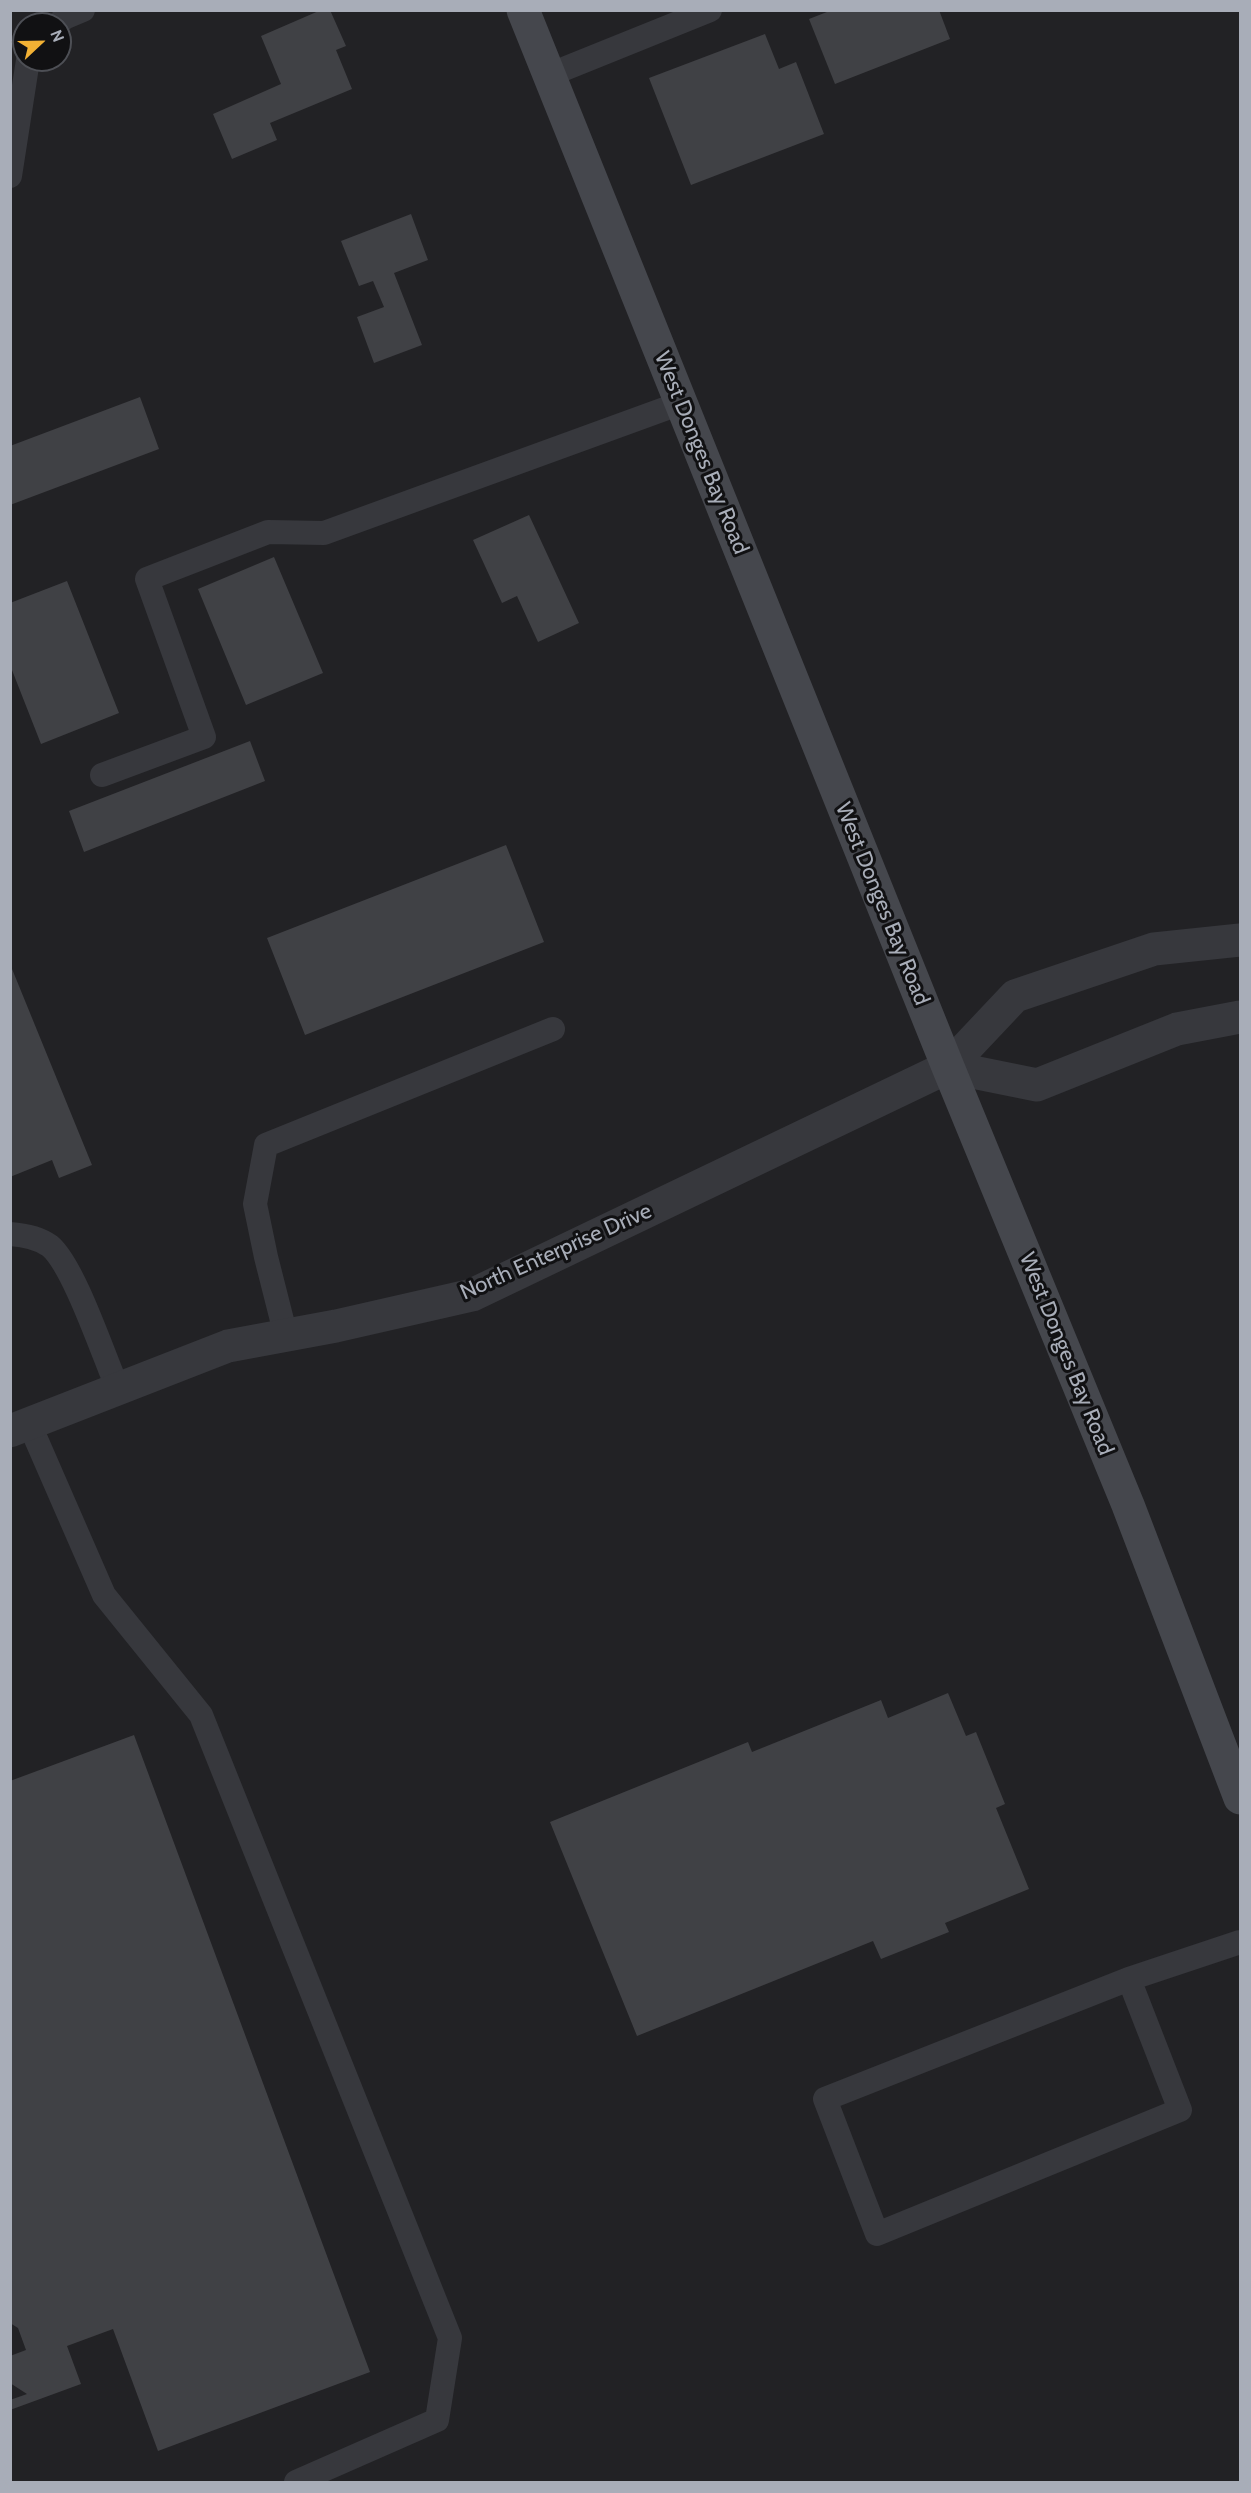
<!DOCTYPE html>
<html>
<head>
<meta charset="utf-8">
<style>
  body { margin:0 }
  #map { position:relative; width:1251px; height:2493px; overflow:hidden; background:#161618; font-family:Cabin,sans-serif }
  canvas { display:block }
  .frame { position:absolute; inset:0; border:12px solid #a8adb8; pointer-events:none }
  .north { position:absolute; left:12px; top:12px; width:60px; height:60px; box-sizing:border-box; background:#111113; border:2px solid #4d4f55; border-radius:50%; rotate:68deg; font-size:16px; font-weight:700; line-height:24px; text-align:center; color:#a8adb8 }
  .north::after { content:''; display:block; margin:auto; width:21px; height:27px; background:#f2b134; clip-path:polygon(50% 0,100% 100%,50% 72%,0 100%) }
</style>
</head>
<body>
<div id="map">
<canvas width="1251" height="2493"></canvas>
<div class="frame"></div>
<div class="north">N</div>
</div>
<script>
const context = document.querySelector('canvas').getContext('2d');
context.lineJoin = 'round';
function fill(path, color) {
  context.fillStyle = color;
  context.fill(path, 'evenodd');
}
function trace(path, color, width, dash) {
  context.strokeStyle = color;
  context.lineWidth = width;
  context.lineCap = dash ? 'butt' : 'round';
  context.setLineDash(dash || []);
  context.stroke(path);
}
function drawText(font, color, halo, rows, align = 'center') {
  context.font = font + ' Cabin,sans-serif';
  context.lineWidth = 6;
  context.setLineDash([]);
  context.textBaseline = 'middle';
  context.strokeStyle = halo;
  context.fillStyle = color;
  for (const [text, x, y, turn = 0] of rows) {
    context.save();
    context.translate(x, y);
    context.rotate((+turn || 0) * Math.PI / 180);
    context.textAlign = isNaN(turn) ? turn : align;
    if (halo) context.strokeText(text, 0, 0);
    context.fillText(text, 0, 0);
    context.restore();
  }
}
fill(new Path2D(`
  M11 11H1240V2482H11ZM24 24H60V60H24Z`), '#222225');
fill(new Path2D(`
  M321 10H330L346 46 336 50 352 89 270 123 277 140 232 159 213 114 281 84 261 36Z
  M832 10H939L950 39 835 84 809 19Z
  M765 34 779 69 796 62 824 134 691 185 649 78Z
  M411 214 428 260 394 273 422 345 374 363 357 317 384 307 373 281 359 286 341 241Z
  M140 397 159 449 10 505V446Z
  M529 515 579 623 538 642 517 596 502 603 473 540Z
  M274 557 323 673 246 705 198 589Z
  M67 581 119 713 41 744 10 665V603Z
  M250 741 265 781 84 852 69 811Z
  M506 845 544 942 305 1035 267 938Z
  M10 964 92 1165 59 1178 52 1160 10 1177Z
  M948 1693 966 1736 976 1732 1005 1804 996 1808 1029 1889 945 1923 949 1932 881 1959 873 1941 637 2036 550 1822 748 1742 752 1752 881 1700 888 1718Z
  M134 1735 370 2372 158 2451 113 2329 67 2346 81 2384 10 2410V2400L27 2394 10 2383V2356L26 2350 18 2328 10 2323V1781Z`), '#404145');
trace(new Path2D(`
  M58 24 64 18 83 10
  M549 75 710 10
  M10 176 28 60
  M102 775 204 737 147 579 268 532 324 533 681 403
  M10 1234C24 1235 39 1238 50 1246 74 1266 104 1357 118 1389
  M286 1336 266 1257 255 1204 266 1145 553 1029
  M29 1423 104 1595 201 1715 450 2338 437 2420 296 2482
  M1129 1979 1180 2110 877 2234 825 2099 1129 1979 1240 1942`), '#37383d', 24);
trace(new Path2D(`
  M948 1067 1037 1085 1177 1029 1240 1017
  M10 1431 228 1346 336 1326 472 1295 948 1067 1015 996 1154 949 1240 940`), '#37383d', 33);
trace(new Path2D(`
  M523 10 948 1067 1128 1505 1240 1798`), '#45474d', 33);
drawText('22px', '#a8adb8', '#111113', [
  ["West Donges Bay Road",701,453,68],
  ["West Donges Bay Road",882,904,68],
  ["North Enterprise Drive",556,1252,-24],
  ["West Donges Bay Road",1066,1354,68]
]);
</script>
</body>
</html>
